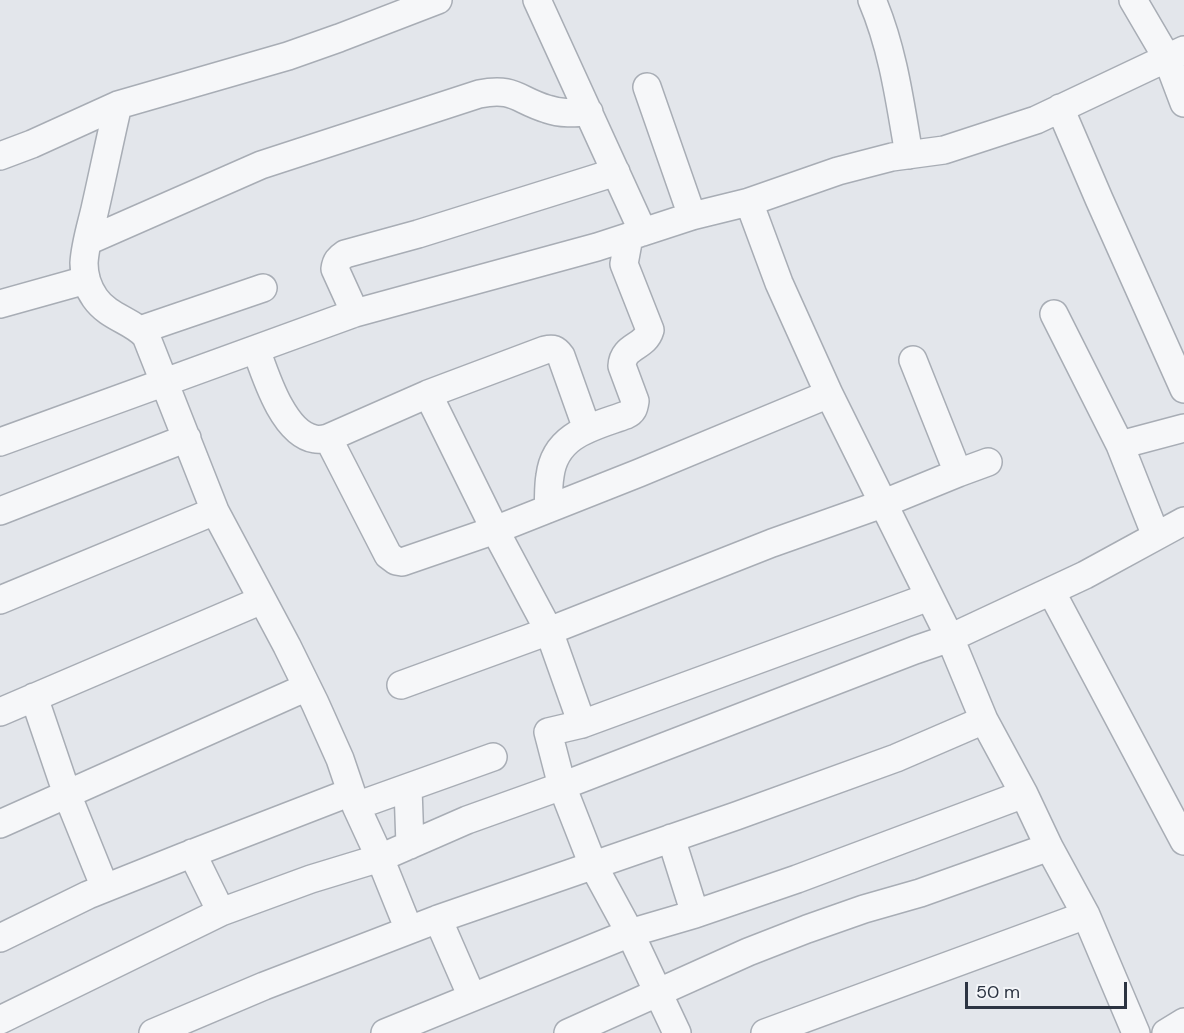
<!DOCTYPE html>
<html>
<head>
<meta charset="utf-8">
<style>
  body { margin:0 }
  #map { position:relative; width:1184px; height:1033px; overflow:hidden; background:#e3e6eb; font-family:"DM Sans",sans-serif }
  canvas { display:block }
  .scale { position:absolute; left:965px; top:982px; width:162px; height:27px; box-sizing:border-box; border:3px solid #2c3442; border-top:0; padding-left:8px; font-size:18px; line-height:21px; white-space:nowrap; color:#2c3442; -webkit-text-stroke:4px #f3f5f8; paint-order:stroke }
</style>
</head>
<body>
<div id="map">
<canvas width="1184" height="1033"></canvas>
<div class="scale">50 m</div>
</div>
<script>
const context = document.querySelector('canvas').getContext('2d');
context.lineJoin = 'round';
function trace(path, color, width, dash) {
  context.strokeStyle = color;
  context.lineWidth = width;
  context.lineCap = dash ? 'butt' : 'round';
  context.setLineDash(dash || []);
  context.stroke(path);
}
const minor = new Path2D(`
  M537 0 643 232
  M872 0C893 49 900 102 909 155
  M1133 0 1167 58 1184 103
  M647 87 692 216
  M118 105C110 139 103 174 95 209 91 226 85 245 84 263 84 275 88 288 95 298 109 318 132 320 146 336L215 511
  M1060 108 1099 199 1184 389
  M0 156 32 144 118 105 288 56 339 38 438 0
  M749 202 779 283 829 394 950 638 984 720 1024 794 1049 847 1086 915 1136 1033
  M88 241 261 165 479 94C515 87 517 100 547 109 561 114 575 113 589 112
  M0 304 86 280
  M355 313 335 269C336 261 339 258 345 254L418 234 616 172
  M1054 314 1120 445 1156 536
  M140 330 263 288
  M256 349C265 374 283 434 315 439 319 440 324 439 328 438L428 394 495 530 549 631 582 724
  M913 360 958 473
  M428 394 545 350C553 348 556 349 561 356L587 429
  M328 438 388 555 396 561 402 562 495 530 548 509 639 473 829 394
  M0 442 355 313 597 247 692 216 749 202 838 171 892 157 944 150 1036 120 1184 50
  M1120 445 1184 428
  M548 509C549 498 548 487 550 476 555 434 593 427 626 415 633 412 634 408 635 401L622 366C623 345 645 348 650 330L624 264 629 237
  M0 511 187 438
  M1051 591 1184 841
  M0 600 215 511 287 646 315 703 340 759 356 806 380 858 409 930
  M401 685 549 631 772 543 882 504 958 473 988 462
  M34 697 67 794 105 888
  M0 712 262 600
  M408 788 410 845
  M356 806 493 757
  M0 824 307 687
  M671 838 695 914
  M192 853 221 912
  M438 919 472 997
  M0 938 88 895 183 857 351 792
  M0 1020 221 912 311 879 380 858 467 820 562 786 915 650 950 638 1085 575 1184 521
  M153 1033 264 986 438 919 736 816 896 758 984 720
  M385 1033 630 933 695 914 797 879 1024 794
  M568 1033 748 952 807 929 864 909 920 893 1049 847
  M677 1033 630 933 593 865 562 786 548 732 582 724 929 597
  M765 1033 1086 915
  M1166 1033 1184 1022`);
trace(minor, '#a8adb5', 30);
trace(minor, '#f6f7f9', 27);
</script>
</body>
</html>
